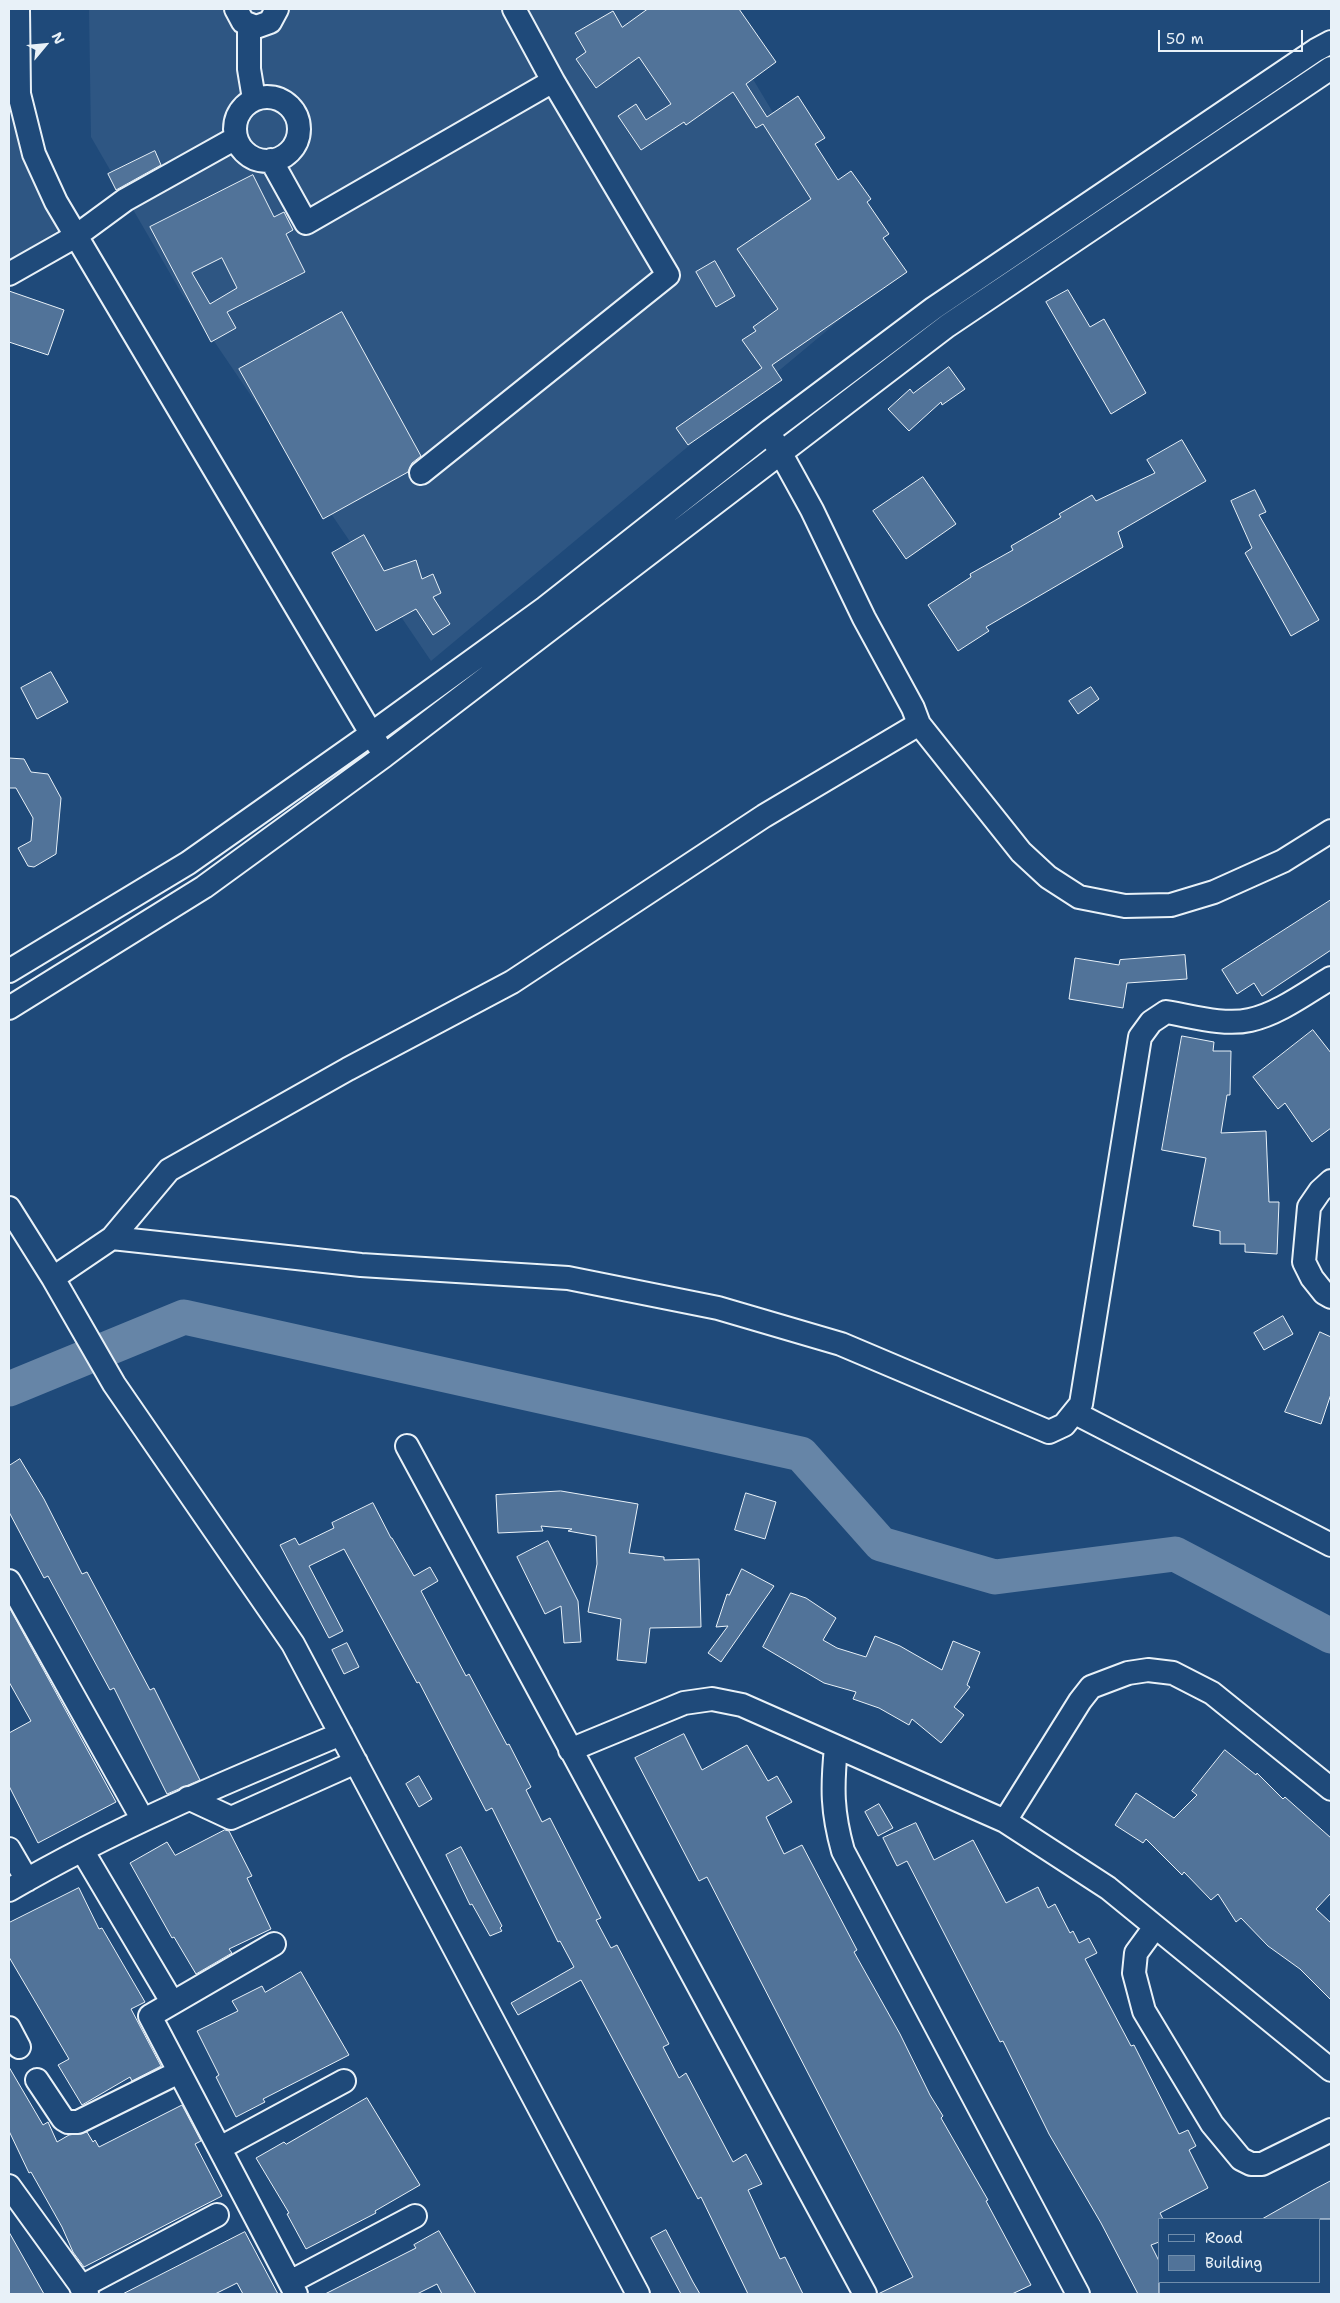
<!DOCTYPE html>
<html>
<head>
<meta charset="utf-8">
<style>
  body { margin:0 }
  #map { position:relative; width:1340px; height:2303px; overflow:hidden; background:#1f4a7a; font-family:"Shantell Sans",sans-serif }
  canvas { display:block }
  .frame { position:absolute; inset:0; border:10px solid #e8f1f8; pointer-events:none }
  .legend { position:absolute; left:1158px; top:2218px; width:162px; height:65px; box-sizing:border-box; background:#1f4a7a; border:1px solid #6f8dac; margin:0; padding:6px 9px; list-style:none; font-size:15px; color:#e8f1f8 }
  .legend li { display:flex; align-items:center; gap:10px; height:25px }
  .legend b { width:25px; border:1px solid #6f8dac }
  .north { position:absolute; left:20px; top:20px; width:50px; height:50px; -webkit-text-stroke:4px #1f4a7a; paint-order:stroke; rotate:62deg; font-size:14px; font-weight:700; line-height:20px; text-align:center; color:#e8f1f8 }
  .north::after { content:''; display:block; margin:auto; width:18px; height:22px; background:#e8f1f8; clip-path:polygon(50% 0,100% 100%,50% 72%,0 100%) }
  .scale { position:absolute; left:1158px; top:30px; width:145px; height:22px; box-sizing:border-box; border:2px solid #e8f1f8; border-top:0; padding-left:6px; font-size:15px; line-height:18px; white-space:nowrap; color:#e8f1f8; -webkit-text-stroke:4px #1f4a7a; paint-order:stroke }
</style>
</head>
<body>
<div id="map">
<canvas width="1340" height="2303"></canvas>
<div class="frame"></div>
<ul class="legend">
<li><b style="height:6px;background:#1f4a7a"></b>Road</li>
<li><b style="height:14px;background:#517399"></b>Building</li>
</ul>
<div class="north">N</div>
<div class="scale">50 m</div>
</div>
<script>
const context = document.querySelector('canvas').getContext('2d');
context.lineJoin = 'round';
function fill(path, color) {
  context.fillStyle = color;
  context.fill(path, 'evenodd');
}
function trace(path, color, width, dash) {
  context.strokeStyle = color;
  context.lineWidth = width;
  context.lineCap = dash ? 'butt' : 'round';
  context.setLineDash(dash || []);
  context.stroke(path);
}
fill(new Path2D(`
  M89 9H711L878 288 431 661 182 294 91 137Z
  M9 54 69 224 9 260Z`), '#2e5683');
trace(new Path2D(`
  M9 1389 184 1317 801 1454 881 1544 995 1577 1175 1554 1331 1636`), '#6685a7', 35);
const building = new Path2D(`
  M648 9H739L776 62 746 84 767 117 798 96 825 138 815 144 838 180 851 171 871 199 867 202 889 234 883 238 907 272 772 365 782 380 688 445 676 428 762 368 742 340 756 331 753 327 778 309 737 249 811 199 763 124 756 128 733 92 686 125 684 122 641 150 618 116 636 104 646 120 671 104 639 57 596 88 576 59 586 52 575 33 613 11 622 27Z
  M155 151 161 165 116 190 108 174Z
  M253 175 274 217 284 212 293 230 286 234 305 272 227 312 236 328 211 342 150 227ZM222 258 237 288 210 304 192 273Z
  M715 261 735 296 716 307 696 272Z
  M1068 290 1090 327 1104 319 1146 393 1111 414 1046 302Z
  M9 291 64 310 48 355 9 342Z
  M342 312 421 456 412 463 408 472 323 519 239 369Z
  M949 367 965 389 942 405 941 402 909 431 888 409 910 389 913 393Z
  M1182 440 1206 481 1118 532 1123 547 986 627 989 631 958 651 928 605 971 577 970 574 1013 550 1011 546 1061 517 1059 514 1092 495 1096 501 1155 473 1147 460Z
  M923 477 956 524 906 559 873 511Z
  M1255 490 1266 512 1259 515 1319 620 1291 636 1245 553 1252 548 1231 501Z
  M364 535 384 571 416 560 422 579 433 574 441 593 433 597 450 624 433 635 416 609 376 631 332 553Z
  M51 672 68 702 37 719 21 688Z
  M1091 687 1099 699 1078 714 1069 701Z
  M9 758 24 759 31 772 48 774 61 798 56 854 34 867 28 866 18 848 31 841 33 818 16 788H9Z
  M1331 900V950L1262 996 1254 983 1237 994 1222 970Z
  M1185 955 1187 979 1127 983 1123 1008 1069 999 1075 958 1119 965 1120 960Z
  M1313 1030 1331 1053V1128L1312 1142 1285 1103 1278 1109 1253 1077Z
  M1182 1036 1214 1042 1213 1051H1231L1230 1095H1227L1221 1133 1266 1131 1269 1202H1279L1277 1254 1245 1252V1244H1220V1231L1193 1226 1206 1158 1162 1150Z
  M1283 1316 1293 1334 1264 1350 1254 1333Z
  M1320 1332 1331 1337V1394L1321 1424 1285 1412Z
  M20 1459 44 1499 82 1574 87 1572 150 1690 154 1688 200 1780 167 1794 114 1688 110 1690 48 1576 44 1578 9 1512V1466Z
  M561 1491 638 1504 629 1553 664 1557V1560L699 1559 701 1627 650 1628 646 1663 617 1660 621 1619 588 1612 597 1564 596 1536 568 1531 572 1529 541 1526 543 1531 498 1533 496 1495Z
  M746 1493 776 1502 765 1539 735 1530Z
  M373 1503 391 1538H392L414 1576 430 1567 438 1581 421 1591 466 1676 469 1674 507 1745 509 1744 531 1787 526 1790 542 1822 550 1818 601 1918 596 1920 611 1948 617 1945 669 2044 663 2047 679 2078 686 2073 733 2162 746 2154 762 2184 748 2190 780 2259 785 2257 803 2294H748L701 2197 698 2199 581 1980 518 2015 511 2003 574 1967 560 1941 558 1942 492 1808 486 1811 419 1682 417 1683 344 1549 309 1566 343 1631 329 1638 280 1545 295 1538 299 1545 334 1528 332 1523Z
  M548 1541 578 1601 581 1642 564 1643 561 1606 545 1614 517 1557Z
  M742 1569 774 1586 721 1662 708 1653 728 1626 716 1627 727 1594 729 1595Z
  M791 1593 806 1598 836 1618 823 1640 837 1648 866 1657 875 1636 900 1646 942 1670 953 1641 980 1652 967 1685 970 1687 954 1707 964 1715 941 1743 912 1719 909 1725 879 1708 853 1699 856 1692 824 1683 763 1647Z
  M9 1607 116 1802 38 1843 9 1786V1733L31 1721 9 1682Z
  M347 1643 359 1667 344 1674 332 1650Z
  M684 1734 702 1770 747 1745 768 1781 777 1776 792 1802 766 1817 784 1854 802 1845 857 1950 854 1952 900 2034 930 2095 943 2116 941 2118 988 2200 986 2201 1031 2285 1012 2294H878L913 2277 707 1877 699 1881 635 1758Z
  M1225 1750 1256 1775 1257 1773 1283 1799 1285 1797 1331 1838V1893L1316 1909 1331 1923V2000L1300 1969 1268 1946 1241 1918 1236 1922 1218 1894 1211 1900 1184 1872 1182 1875 1146 1839 1143 1843 1115 1825 1136 1793 1174 1818 1197 1795 1192 1791Z
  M419 1776 432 1799 419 1807 406 1784Z
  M879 1804 893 1828 878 1836 865 1812Z
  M916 1823 934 1860 973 1840 1006 1903 1038 1887 1048 1908 1055 1904 1070 1933 1073 1931 1079 1943 1089 1938 1097 1953 1085 1959 1131 2046 1134 2045 1179 2134 1188 2130 1196 2146 1189 2150 1208 2188 1160 2213 1163 2219H1159V2242L1151 2245 1159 2261V2294H1138L1101 2223 1049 2134 1003 2041 1000 2042 907 1861 897 1866 883 1838Z
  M225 1830 229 1831 252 1876 247 1878 271 1929 229 1949 232 1953 196 1974 174 1937 172 1938 130 1863 167 1842 175 1855Z
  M461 1847 502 1926 500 1928 502 1931 490 1936 472 1904 470 1905 446 1855Z
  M79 1888 99 1929 102 1928 145 2002 131 2009 161 2066 132 2081 130 2077 82 2105 58 2065 69 2059 9 1957V1923Z
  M301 1972 349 2055 263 2099 265 2102 236 2117 216 2077 219 2075 197 2031 238 2011 232 2001 262 1986 265 1992Z
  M9 2067 43 2125 48 2122 57 2142 69 2135 87 2132 93 2142 95 2140 99 2147 182 2105 201 2141 195 2144 222 2196 84 2267 73 2252 62 2227 31 2172 29 2173 9 2131Z
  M367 2098 420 2185 375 2211 376 2213 306 2249 287 2214 289 2213 256 2158 284 2142 286 2144Z
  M1331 2181V2219H1262L1315 2189Z
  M666 2230 693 2282 700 2294H681L651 2238Z
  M439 2231 476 2294H442L437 2284 417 2294H325L416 2248 414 2245Z
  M9 2232 44 2294H9Z
  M245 2232 278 2294H243L237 2283 215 2294H123Z`);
fill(building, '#517399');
trace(building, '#e8f1f8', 1);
const minor = new Path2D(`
  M18 9 19 94 34 154 56 202 378 745
  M236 9 243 22 256 27 270 22 277 9
  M514 9 553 81
  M249 25V69L254 99
  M235 129a32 32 0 1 1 64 0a32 32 0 1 1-64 0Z
  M271 160 306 223 553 81 668 275 421 473
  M9 274 76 236 125 200 236 138
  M774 441 812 510 864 618 913 708 919 724 1021 852 1048 877 1079 897 1125 906 1171 905 1214 892 1283 861 1331 831
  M9 971 188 863 371 734 545 608 770 431 934 308 1316 50 1331 42
  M9 1008 204 887 384 756 947 326 1331 68
  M1331 1181 1320 1191 1309 1207 1304 1262 1312 1278 1324 1293 1331 1297
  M9 1208 53 1278 114 1384 293 1644 638 2294
  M112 1238 169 1170 348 1069 512 982 764 816 919 724
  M53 1278 112 1238 361 1265 568 1278 718 1308 841 1344 1049 1432 1064 1425 1081 1404 1140 1037 1151 1022 1166 1012C1191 1016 1224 1026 1250 1020 1278 1014 1306 993 1331 978
  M1075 1413 1331 1545
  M407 1446 865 2294
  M9 1581 143 1820
  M836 1747C832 1788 832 1812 843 1851L1078 2294
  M570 1750 684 1703 712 1699 742 1705 1005 1821 1108 1888 1331 2070
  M188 1798 231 1818 356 1762
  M1005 1821 1080 1701 1091 1687 1128 1673 1148 1670 1173 1673 1212 1693 1331 1789
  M9 1849 27 1880
  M82 1850 172 2002
  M9 1890C115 1828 228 1781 341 1734
  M1155 1927 1136 1953 1134 1973 1144 2011 1212 2124 1241 2159 1251 2164H1262L1331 2130
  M274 1944 150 2016 296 2294
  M9 2028 19 2047
  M37 2080 63 2119 68 2122H78L179 2072
  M220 2148 344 2081
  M9 2186 87 2294
  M290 2282 415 2216
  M81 2287 217 2215`);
trace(minor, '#e8f1f8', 26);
trace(minor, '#1f4a7a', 22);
</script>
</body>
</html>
